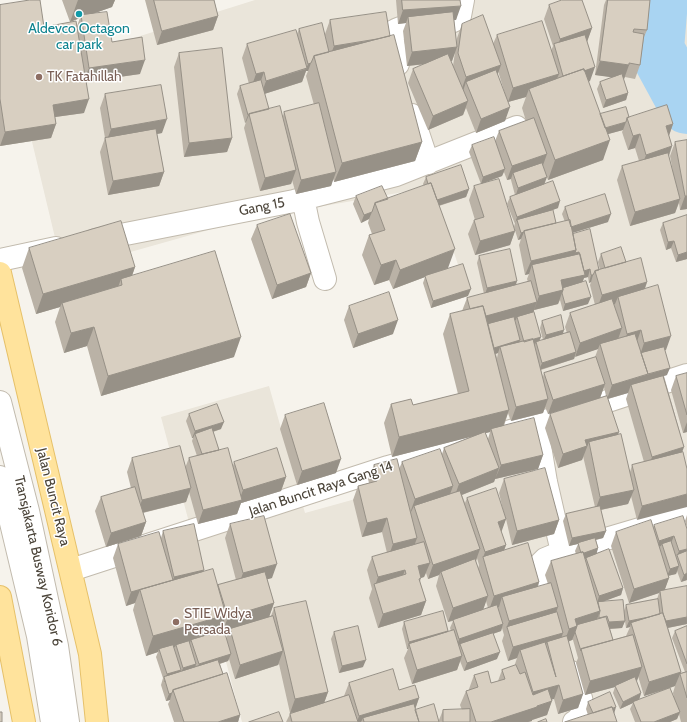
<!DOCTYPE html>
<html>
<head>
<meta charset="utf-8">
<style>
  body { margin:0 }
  canvas { display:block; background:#f6f3ec }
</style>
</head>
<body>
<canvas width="687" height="722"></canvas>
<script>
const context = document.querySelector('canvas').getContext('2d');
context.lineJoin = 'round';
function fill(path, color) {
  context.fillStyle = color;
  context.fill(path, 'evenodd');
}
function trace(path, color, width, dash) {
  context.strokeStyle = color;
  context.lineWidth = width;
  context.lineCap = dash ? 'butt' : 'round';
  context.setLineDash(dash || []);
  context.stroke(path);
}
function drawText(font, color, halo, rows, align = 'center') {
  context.font = font + ' Cabin,sans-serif';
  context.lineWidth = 3;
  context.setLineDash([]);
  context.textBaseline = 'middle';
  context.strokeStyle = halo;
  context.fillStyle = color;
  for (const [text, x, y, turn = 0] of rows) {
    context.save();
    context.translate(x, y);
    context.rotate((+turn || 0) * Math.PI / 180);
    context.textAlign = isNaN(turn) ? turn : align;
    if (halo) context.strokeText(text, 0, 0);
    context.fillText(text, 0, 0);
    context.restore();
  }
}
fill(new Path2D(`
  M255 0H687V722H242L161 417 269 386 305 513 521 453 432 187 244 220 63 271 16 75Z`), '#eae5da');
trace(new Path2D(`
  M660 0 656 49 687 106`), '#a9d4f2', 56);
const minor = new Path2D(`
  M398 64 392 37 394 31C412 20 446 32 460 16L463 0
  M412 115 428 163
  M303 198 308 222 325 279
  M95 240 294 201 396 175 517 127
  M0 260 56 248
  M0 402 28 511 57 646 68 722
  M537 428 546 482 562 552 687 515
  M507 432 562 416 687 375
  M0 477 38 636 52 722
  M71 570 388 467 472 443
  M552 612 541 563 545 559 562 552
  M571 672C576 685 592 713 574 722`);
const major = new Path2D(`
  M0 273 90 654 97 722
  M0 597 24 722`);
trace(minor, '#c2bbae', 24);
trace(major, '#e6c16a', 24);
trace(minor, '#fff', 22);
trace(major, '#ffe39c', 22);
fill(new Path2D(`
  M62 0H115L112 7 92 14 112 42 140 74 86 82 84 113 55 117 56 124 51 138 0 146V5L44 27 77 26 80 18 70 22Z
  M145 0H214L218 16 213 30 157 45Z
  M396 0H460L456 20H454L456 42 457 38 462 24 493 44 497 35 551 51 553 46 544 19 549 5 592 28 587 41 590 81 588 82 600 114 629 117 673 124 669 136 672 146 669 157 673 172 670 156 675 142 687 140V209L680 210 679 203 675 213 630 226 617 180 622 166 639 161 635 148 628 150 622 132 623 130 608 134 603 160 548 180 543 167 544 184 558 208 552 210 556 223 565 222 562 214 565 207 608 222 572 233 573 234 599 270H600L598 262 601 254 626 262 647 282 645 289 666 350H665L667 375 664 376 684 447 637 520 631 496 628 504 601 510 606 531 603 538 596 540 598 548 596 554 623 588 621 595 603 601 624 611 626 605 657 599 659 593 629 603 611 546 616 532 653 527 654 525 687 528 685 521 687 515V580L681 582 677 571 676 574 668 576 669 578 664 591 687 586V624L668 628 681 672V673L685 672 672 638 675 631 687 626V722H681L679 714 677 719 670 722H635L630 709 633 703 620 709 613 693 615 687 585 695 576 663 578 658 573 640H572L568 642 583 694 578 708 558 714 554 699H552L547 715 532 720V721L528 722H286L290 714 294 712 290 713 279 664 278 665 235 679 229 659 228 661 220 664 223 674 240 715 238 722H174L168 704 170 700 166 701 161 685 163 678 156 657 158 652 146 656 133 610 135 603 126 606 113 558 118 544 161 538 163 531 218 587V585L236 580 225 538 230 524 272 578 267 579 274 603 269 617 271 616 274 608 328 692 324 703 344 696 349 683 399 690 419 698 415 710 439 720 443 710H462L460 705 466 691 469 690V689L474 675 491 683 498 681 502 670 515 665V664L517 658 508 661 502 641 504 635 502 628 501 631 493 634 497 659 464 671 460 661 457 670 412 684 404 658 408 649H407L402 629 404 622 448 631V632L451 631 450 628 453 621 448 622 436 586 439 575 428 579 426 573 424 577 421 578 420 582 426 601 421 615 378 628 369 598 372 589 367 570 372 557 387 553 382 532 362 537 353 500 358 486 369 483 368 479 374 465 399 469 402 462 442 454 444 448 473 436 392 457 384 423 391 404 413 405 458 394 443 334 450 314 462 311 467 298 484 294 477 263 479 256 516 285 528 282 527 279 529 274 525 275 519 245 521 239 518 240 514 227 515 223V224L507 204 510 197 515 195 511 180V179L507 180 504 172 502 176 481 184 469 152 472 145 495 141 499 131 526 121 522 108 526 97 508 102 505 121 476 133 466 108 463 115 428 130 408 83 413 69 426 64 407 66 403 31 406 23 398 24ZM455 52 453 66 451 61H452ZM498 71 506 97 497 74ZM588 277 589 283 591 282 590 285 595 305 570 313 565 327 567 333 563 334 542 321 540 328 543 340 539 342 533 312 534 309V310L558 304 560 300 563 311 588 304 582 283 584 278ZM598 349 595 357 544 373 543 377 541 370 574 359 575 356ZM498 353 497 358 496 354ZM604 387 606 396 550 414 545 428 558 468 582 460 584 453 583 456 595 507 566 514 563 521 569 546 578 544 575 551 576 554 551 561 545 575 548 584 538 587 539 582 504 550 506 545 501 531 506 519 512 545 554 534 559 520 504 479 499 493 505 518 467 498 465 503 462 495 494 482 495 478V479L538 469 543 455 504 426 508 413 511 421 543 413 545 407 548 414 600 398ZM628 393 626 399 644 462 632 465 630 472 618 435 608 399ZM490 432 488 439 485 433ZM477 558 479 565 478 569 476 562ZM486 601 488 608 483 610ZM625 621 626 628 630 627 626 636 613 640 610 629 622 628ZM251 622 230 629 226 639 220 631 222 627 223 631ZM638 676 644 696 668 689 639 700 641 693 636 681ZM675 686 673 693 675 702 670 688Z
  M606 0H650L647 30 644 37 640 65 635 79 625 77 624 79H623L628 93 626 100 603 108 597 89 600 82 613 77 595 75 604 5Z
  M330 20 390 36 422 142 415 161 334 182 333 178 331 186 296 194 292 180 291 184 260 191 244 128 246 122 245 123 237 94 240 86 249 84 242 58 247 44 297 34 299 29 325 34ZM306 71H308L306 76 314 105 284 112 283 116 269 109 264 94 302 82Z
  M179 53 232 138 227 152 184 157 174 67Z
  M105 94 162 133 157 134 164 172 159 186 108 195 100 152 105 138 100 108Z
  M426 177 469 189 466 197 439 206 448 268 468 296 431 308 423 283 425 277 393 289 389 280 374 285 362 255 369 235 372 234 368 223 369 219 361 223 353 204 356 196 388 199 424 186 423 184Z
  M474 186 515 231 510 245 475 255 468 234 474 220H475L469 200Z
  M687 215V259L676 262 671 248 666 250 660 230 663 223Z
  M257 225 311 273 306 287 272 299 251 239Z
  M29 248 135 267 132 276 234 357 101 396 87 346 64 353 55 322 60 307 36 314 22 268Z
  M349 306 393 334 353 348 344 320Z
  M687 373V432L683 433 671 390 676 376Z
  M189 414 221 429 213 432 219 450 233 466 234 462 286 477 281 491 241 503 237 514 198 524 189 492 186 502 143 513 146 522 141 536 106 547 95 511 101 497 131 488 127 472 132 458 185 468 189 458 197 456 192 441 193 438H192L186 421Z
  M285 415 336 473 297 485 280 429Z
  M334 632 363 667 339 673 331 639Z
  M588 702 614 713 588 715 586 709Z`), '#bab2a6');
fill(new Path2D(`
  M78 0H115L112 7 81 18V15L80 18 70 22Z
  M461 6 456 20 409 23 408 17 406 23 398 24 403 10Z
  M218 16 213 30 157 45 162 31Z
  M592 28 587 42 556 52 560 39Z
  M390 38 329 59 334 46Z
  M457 47 452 61 407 66 412 52Z
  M145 60 140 74 83 82 89 68Z
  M600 61 629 65 624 79 595 75Z
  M311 63 308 71H306L302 82 261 95 266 81 306 69 308 64Z
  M501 65 496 79 466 82 463 91H461L466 77Z
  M595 67 590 81 558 91 563 77Z
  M264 72 259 86 251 88 256 74Z
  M559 74 553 88 529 89 526 97 508 102 513 88Z
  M628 93 626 100 603 108 606 100Z
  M89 99 84 113 48 118 53 105Z
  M468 101 463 115 428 130 433 116Z
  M510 107 505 121 476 133 481 119Z
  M248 115H249L246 122 245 123Z
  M167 119 162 133 106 143 111 129Z
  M626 122 623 130 601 136 603 129Z
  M56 124 51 138 0 146 5 132Z
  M673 124 668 138 666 126Z
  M640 134 635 148 628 150 633 136Z
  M232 138 227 152 184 157 189 143Z
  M610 140 603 160 548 180 555 160Z
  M422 142 415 161 334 182 342 163Z
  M672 146 667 160 641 169 646 155Z
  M547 154 542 168 513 173 511 179 507 180 512 166Z
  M505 169 502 176 481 184 483 177Z
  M296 170 291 184 260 191 265 178Z
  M164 172 159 186 108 195 113 181Z
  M336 172 331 186 296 194 301 180Z
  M547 177 544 185 516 195 518 188Z
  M469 189 466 197 431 208 434 201Z
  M685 196H687V209L680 210Z
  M680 199 675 213 630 226 635 212Z
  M560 201 558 208 518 223 517 220 515 223V224L517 217Z
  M372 212 369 219 361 223 364 215Z
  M611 214 608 222 569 234 571 227Z
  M515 231 510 245 475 255 480 241Z
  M524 232 521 239 518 240 521 233Z
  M674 241 671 248 666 250 668 242Z
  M455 249 448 268 425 276V277L393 289 400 270Z
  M576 250 579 252 577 259 532 265 529 274 525 275 531 261Z
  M687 252V259L676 262 678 255Z
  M396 260 389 280 374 285 381 265Z
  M135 267 128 287 122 285 121 279 117 290 62 303 60 307 36 314 43 294Z
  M590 269 588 277 584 278 580 288 562 293 558 304 534 310 539 296 561 280 584 271Z
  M311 273 306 287 272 299 277 285Z
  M591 275H593L591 282 589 283Z
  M517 281 515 288 485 295 487 288Z
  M647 282 642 296 618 297 615 304 597 309 602 295Z
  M471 289 468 296 431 308 433 301Z
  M591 297 588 304 563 311 565 304Z
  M537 302 532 316 517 317 516 320 485 329V316Z
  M398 320 393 334 353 348 358 334Z
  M94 327 87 346 64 353 71 333Z
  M622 328 617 342 600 344 598 349 575 357 580 343Z
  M564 330 562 337 543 342 546 335Z
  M641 330 636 344 622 348 627 334Z
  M671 336 666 350 640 357V355L644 343Z
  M241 337 234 357 101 396 108 376Z
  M541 337 538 344 536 342 535 345 521 349 524 342Z
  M520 340 518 347H500L498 353 488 356 491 349Z
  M576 352 574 359 539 370 542 363Z
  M670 368 667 375 631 385 628 393 607 399 612 385Z
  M605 384 600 398 548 414 553 400Z
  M548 399 543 413 511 421 516 407Z
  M509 410 502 429H491L490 432 392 457 399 437Z
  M224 422 221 429 196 437 195 434 193 438H192L195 431Z
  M687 422V432L683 433Z
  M619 432 614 446 589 442 582 460 558 468 563 454 585 440Z
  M684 447 679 461 647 471 652 457Z
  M543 455 538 469 495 479 501 465Z
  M341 459 336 473 297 485 302 471Z
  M499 468 494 482 454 498 459 484Z
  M286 477 281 491 241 503 237 514 198 524 203 510 239 501 243 490Z
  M453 486 448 500 414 506 411 512 410 513 415 499Z
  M191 488 186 502 137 514 142 500Z
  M634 490 628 504 595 511 600 497Z
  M687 494V507L637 520 642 506Z
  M387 518 382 532 362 537 367 523Z
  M506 519 501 533 498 522Z
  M559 520 554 534 512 545 517 531Z
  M146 522 141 536 106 547 111 533Z
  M606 531 603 538 569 546 572 538Z
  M674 536 671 543 662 544 661 546 656 548 659 541Z
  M417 538 412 552 388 558 393 544Z
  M506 545 501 559 483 558 485 552Z
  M598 548 596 556 585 559 581 554Z
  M480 549 475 563 441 572 439 575 428 579 433 565Z
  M687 549V555L677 556 679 551Z
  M430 563 424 577 413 580 418 566Z
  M277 564 272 578 238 587 243 573Z
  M679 566 676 574 667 576 670 569Z
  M204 570 199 584 140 590 135 603 126 606 131 592 173 580 174 577Z
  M405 570 400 584 375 586 378 577Z
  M687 573V580L681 582 684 575Z
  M669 578 664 592 660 591 659 593 629 603 634 589Z
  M539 582 534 596 502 597 499 607 489 610 494 596Z
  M623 588 621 595 597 604 599 596Z
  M488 596 483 610 448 622 453 608Z
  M426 601 421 615 378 628 383 614Z
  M274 603 269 617 223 631 228 617Z
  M558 607 553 621 507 627 504 635 509 621Z
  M600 611 595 625 576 631 572 640 564 643 569 629 575 619Z
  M226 615 219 635 191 640 190 643 177 647 176 645 175 647 160 652 159 649 158 652 146 656 153 636Z
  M660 615 631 623 630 627 626 628 629 621Z
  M687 617V624L662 629 665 621Z
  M625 621 622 628 606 629 609 622Z
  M503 624 501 631 460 645V644L459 646 457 647 459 639Z
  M448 631 446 638 409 644 408 649H407L409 642Z
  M563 633 558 647 547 642 544 651 520 650 517 658 508 661 513 647Z
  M283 651 278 665 235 679 240 665Z
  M500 652 497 659 464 671 467 663Z
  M231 654 228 661 196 671 199 664Z
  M462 656 457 670 412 684 417 670Z
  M366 660 363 667 339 673 342 666Z
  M196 664 194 672 180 676 183 668Z
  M642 667 637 681 615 686V687L585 695 590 681Z
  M181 670 178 677 164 682 167 674Z
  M681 672 680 675V674L675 686 644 696 649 682Z
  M559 685 554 699 528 706 533 692Z
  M328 692 323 706 290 713 295 699Z
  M172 693 170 700 166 701 169 694Z
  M641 693 639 700 633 702V703L620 709 623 702Z
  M583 694 578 708 558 714 563 700Z
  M419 698 414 712 363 718 361 722H357L359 716Z
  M552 701 547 715 532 720V721L528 722H491Z
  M616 707 614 714 594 716Z
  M680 712 677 719 670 722H654Z
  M240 715 238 722H218Z`), '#979187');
const building = new Path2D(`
  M30 0H40L44 27 76 21 89 99 53 105 56 124 5 132 0 99V5Z
  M154 0H214L218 16 162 31Z
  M402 0H460L461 6 403 10Z
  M562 0H582L592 28 560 39 549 5Z
  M608 0H650L647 30 634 29 633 32 644 34 640 65 629 63V65L600 61Z
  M107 12 112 42 142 37 145 60 89 68 81 15Z
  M386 12 390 36 377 39 334 46 330 20Z
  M453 12 457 47 412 52 408 17Z
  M483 15 501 65 466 77 458 53 462 24Z
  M542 21 559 74 513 88 497 35Z
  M322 23 329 52 314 56 311 63 308 64 299 29Z
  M296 30 307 68 266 81 264 72 256 74 247 44Z
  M394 35 422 142 342 163 314 56Z
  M585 35 595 67 584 71V69L563 76 554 44Z
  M222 48 232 138 189 143 179 53Z
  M448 54 468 101 433 116 413 69Z
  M584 69 610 140 555 160 529 89Z
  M496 70 510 107 481 119 466 82Z
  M622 74 628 93 606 100 600 82Z
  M261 80 269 109 249 114V115H248L240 86Z
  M161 85 167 119 111 129 105 94Z
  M319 103 336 172 301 180 284 112Z
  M667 105 673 124 666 126 672 146 646 155 640 134 633 136 627 118Z
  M280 106 296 170 265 178 249 114Z
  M626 107 629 117 627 118 626 122 605 128 600 114Z
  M534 118 547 154 512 166 499 131Z
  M156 129 164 172 113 181 105 138Z
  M494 137 505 169 483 177 472 145Z
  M687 140V196H685L675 142Z
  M668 153 680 199 635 212 622 166Z
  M542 163 547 177 518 188 513 173Z
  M461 165 469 189 437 200 431 183 428 184 426 177Z
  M499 179 515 231 480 241 474 220 484 217 474 186Z
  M553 181 560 201 517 217 510 197Z
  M431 183 455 249 400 270 396 260 381 265 369 235 385 230 375 203Z
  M382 186 388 199 375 203 372 212 364 215 356 196Z
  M605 194 611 214 571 227 565 207Z
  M553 210 556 223 524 231V232L521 233 517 220Z
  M290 214 311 273 277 285 257 225Z
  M687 215V252L678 255 674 241 668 242 663 223Z
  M570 220 576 250 531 261 524 231Z
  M121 221 135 267 43 294 29 248Z
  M590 229 599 270 595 271 593 275H591L590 269 584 271 579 252 575 253 576 250 573 234Z
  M621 247 626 262 605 268 601 254Z
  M510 249 517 281 487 288 479 256Z
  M215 251 241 337 108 376 94 327 71 333 62 303 122 285 121 279Z
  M580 254 585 275 561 280 563 290 539 296 532 265Z
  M641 258 647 282 602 295 595 271Z
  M463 264 471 289 433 301 425 276Z
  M531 281 537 302 486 316 483 306 470 309 467 298Z
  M586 281 591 297 565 304 562 293 563 290V288Z
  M658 285 671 336 644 343 641 330 627 334 618 297Z
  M389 292 398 320 358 334 349 306Z
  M612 299 622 328 580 343 570 313Z
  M483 306 509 410 399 437 391 404 411 399 413 405 469 391 450 314Z
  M534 312 541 337 524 342 517 317Z
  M561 315 564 330 546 335 542 321Z
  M514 317 520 340 494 348 488 324Z
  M570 332 576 352 542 363 536 342Z
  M635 334 648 374 612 385 600 344Z
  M533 339 548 399 516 407 500 347Z
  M664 347 670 368 648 374 641 353Z
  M596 357 605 384 553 400 544 373Z
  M687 373V415L676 376Z
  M663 376 684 447 652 457 631 385Z
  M607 396 619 432 585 440 587 446 563 454 550 414Z
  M324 403 341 459 302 471 285 415Z
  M217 404 224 422 195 431 189 414Z
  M534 418 543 455 501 465 491 429Z
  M212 428 219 450 202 454 195 434Z
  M485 432 499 468 459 484 444 448Z
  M621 434 634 490 600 497 589 442Z
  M180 446 191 488 142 500 132 458Z
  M228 448 242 500 203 510 189 458Z
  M277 448 286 477 243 490 234 462Z
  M440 449 453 486 415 499 402 462Z
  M683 452 687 469V494L642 506 632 465Z
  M397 459 417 538 393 544 387 518 367 523 358 486 377 481 374 465Z
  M545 468 559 520 517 531 504 479Z
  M135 487 146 522 111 533 101 497Z
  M496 488 506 519 498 522 506 545 485 552 467 498Z
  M460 491 480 549 433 565 414 506Z
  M600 506 606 531 572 538 566 514Z
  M264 516 277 564 243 573 230 524Z
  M683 516 687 529V549L679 551 674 536 659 541 654 525Z
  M651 520 669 578 634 589 616 532Z
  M194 524 204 570 174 577 163 531Z
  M159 532 173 580 131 592 118 544Z
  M595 538 598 548 584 553 583 552 581 553 578 543Z
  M671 541 679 566 670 569 662 544Z
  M424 542 430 563 418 566 421 578 419 579 426 601 383 614 374 584 406 574 405 570 378 577 372 557Z
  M528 543 539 582 494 596 483 557Z
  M609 549 623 588 599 596 586 558Z
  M687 551V573L684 575 677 555Z
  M583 552 600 611 575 619 577 626 569 629 551 561Z
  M475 559 488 596 453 608 441 572Z
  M213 569 226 615 153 636 140 590Z
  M265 572 274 603 228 617 218 585Z
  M551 583 558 607 509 621 502 597Z
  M687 586V617L666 621 663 614 660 591Z
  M658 599 660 614 649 617 629 621 626 605Z
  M623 600 625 621 609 622 607 616 599 618V615L600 611 598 602Z
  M306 601 328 692 295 699 274 608Z
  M497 605 503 624 459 639 453 620Z
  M443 611 448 631 409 642 404 622Z
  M557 612 563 633 513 647 507 627Z
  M663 613 681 672 649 682 631 623Z
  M273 616 283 651 240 665 230 629Z
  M606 617 613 640 581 649V651L575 632 577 626V625Z
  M358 626 366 660 342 666 334 632Z
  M687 626V664L675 631Z
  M224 630 231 654 199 664 191 640Z
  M454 630 462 656 417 670 409 644Z
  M493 633 500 652 467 663 460 644Z
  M633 635 642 667 590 681 581 649Z
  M567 636 583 694 563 700 559 685 533 692 520 650 545 642 556 677 547 642Z
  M189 641 196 664 183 668 176 645Z
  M173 645 181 670 167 674 159 649Z
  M218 660 223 674 173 690 172 693 169 694 164 677Z
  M516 665 520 674 525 672 533 695 548 689 552 701 537 706V707L491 722H476L466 691 478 687 474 675 488 671 491 683 505 679 502 670Z
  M393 669 399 690 415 685 419 698 359 716 349 683Z
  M687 672V698L680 674Z
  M227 673 240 715 218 722H184L173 690Z
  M635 677 641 693 623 702 615 686Z
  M670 688 680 712 654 722H641L633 702Z
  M610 692 616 707 613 708 612 707 593 713 588 702Z
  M349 695 358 722H292L290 714Z
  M414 704 419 722H364L363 718Z
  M434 704 439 722H419L415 710Z
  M612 707 617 722H565Z
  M470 709V722H443V710Z
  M0 712H2V722H0Z
  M279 712 283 722H249Z
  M546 719 547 722H538Z`);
fill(building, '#d8cfc1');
trace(building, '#979187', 1);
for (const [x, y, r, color] of [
  [79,14,4,"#0f9aa8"],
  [39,77,4,"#8d6e63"],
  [176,622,4,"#8d6e63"]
]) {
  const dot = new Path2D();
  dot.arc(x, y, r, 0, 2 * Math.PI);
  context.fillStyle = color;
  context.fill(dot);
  trace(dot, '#fff', 1.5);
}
drawText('14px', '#0d838f', '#fff', [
  ["Aldevco Octagon",79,29],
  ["car park",79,45]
]);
drawText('14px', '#785e54', '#fff', [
  ["TK Fatahillah",47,77],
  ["STIE Widya",184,614],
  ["Persada",184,630]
], 'left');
drawText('14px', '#4b4439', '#fff', [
  ["Gang 15",262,207,-11],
  ["Jalan Buncit Raya Gang 14",321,489,-18],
  ["Jalan Buncit Raya",53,497,76],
  ["Transjakarta Busway Koridor 6",38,561,77]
]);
</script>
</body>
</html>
